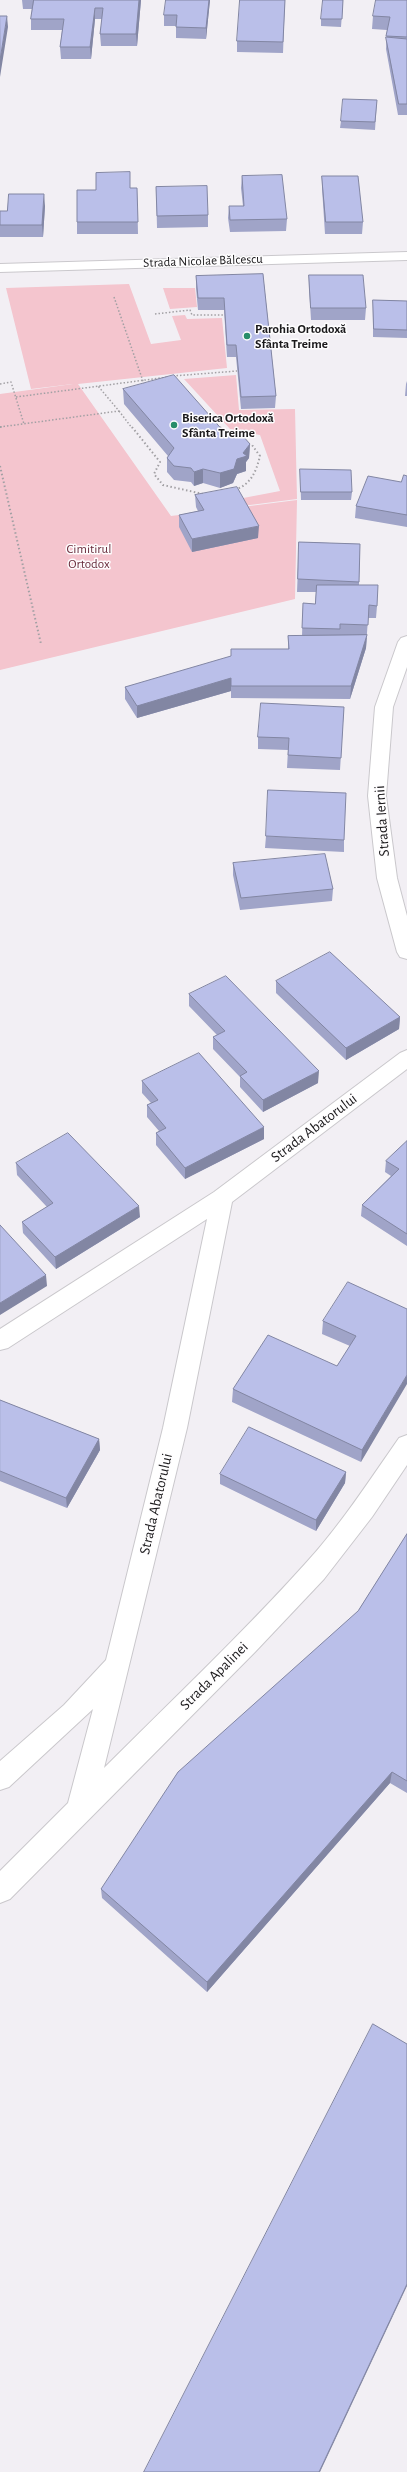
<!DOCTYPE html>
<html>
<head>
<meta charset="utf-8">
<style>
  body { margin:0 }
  canvas { display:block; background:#f2eff4 }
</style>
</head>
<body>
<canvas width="407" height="2472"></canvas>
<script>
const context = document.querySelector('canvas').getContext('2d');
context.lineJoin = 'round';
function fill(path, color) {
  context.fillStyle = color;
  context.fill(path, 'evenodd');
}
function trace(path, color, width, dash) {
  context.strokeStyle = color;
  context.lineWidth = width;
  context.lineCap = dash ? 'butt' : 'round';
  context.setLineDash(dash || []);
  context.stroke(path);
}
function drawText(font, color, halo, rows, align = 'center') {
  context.font = font + ' "Alegreya Sans",sans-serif';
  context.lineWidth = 3;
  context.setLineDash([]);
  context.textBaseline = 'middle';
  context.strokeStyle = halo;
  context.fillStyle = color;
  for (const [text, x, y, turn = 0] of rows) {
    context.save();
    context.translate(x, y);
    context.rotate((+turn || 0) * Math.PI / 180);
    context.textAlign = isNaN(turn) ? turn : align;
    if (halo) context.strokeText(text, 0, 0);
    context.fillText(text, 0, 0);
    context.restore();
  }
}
fill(new Path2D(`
  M129 284 151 344 181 340 172 316 185 315 187 319 222 318 227 368 78 384 171 516 297 500 295 599 0 670V394L73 384 31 389 6 288Z
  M163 288H195L197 307 170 309Z
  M236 375 239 410 295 409 297 499 242 506 238 499 280 491 260 435 230 429 184 379Z`), '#f4c5ce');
const minor = new Path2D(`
  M407 252V260L0 272V264Z
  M407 636V667L393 707 386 796 397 878 407 916V959L400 957 397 952 377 878 368 796 375 707 398 642 401 638Z
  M407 1050V1069L232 1202 187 1428 104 1768C171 1701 241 1635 305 1564 340 1526 369 1481 399 1438L407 1435V1465L372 1517 324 1579 255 1652 10 1899 0 1903V1871L68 1803 93 1709 9 1787 0 1790V1761L64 1705 106 1660 163 1428 207 1219 8 1348 0 1350V1329L214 1192 400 1053Z`);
trace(minor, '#cac8cc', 2);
trace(new Path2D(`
  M114 297 145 387
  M155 314 190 310 192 315H224
  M173 376 237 371
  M0 384 11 382 24 424
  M16 397 168 377
  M119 411 132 428
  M210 416 220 428
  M0 427 119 411 98 386`), '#a2a0a4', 1.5, [1.5, 2]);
trace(new Path2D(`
  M0 427H3
  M132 427 160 462 154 474 163 485 203 494
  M220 427 228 436
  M0 466 41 644
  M235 490C251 484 256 472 260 456L252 445 246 444`), '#a2a0a4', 2, [1.5, 2.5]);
fill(minor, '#fff');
fill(new Path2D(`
  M22 0H141L137 46H101L100 34 102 19H95L91 59H61L60 47 62 30H31V19L32 9H23Z
  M210 0 206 39 176 38V26H164V15Z
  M285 0 283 53 237 52V41Z
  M343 0 341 27 321 26V19Z
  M407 0V115H398L386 49 387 30 372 29 373 16Z
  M377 100 375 130 340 128 341 121Z
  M242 176 287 219 286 231 230 232 228 218 229 206H243L241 188Z
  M322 176 363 222 362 234H325L322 188Z
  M156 187 208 215V227L157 228Z
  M130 188H137L138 234H77V222L96 190Z
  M45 206 43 237H0V211H7Z
  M263 274 276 396 275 408 241 409 236 357H227L224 310H198L196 288V276Z
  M309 275 366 308 365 320H311L309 287Z
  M373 300 407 301V338L373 337Z
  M407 381V396H405L406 384Z
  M123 389 250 444 249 458 246 462V471L237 474 233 483 220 488 203 483 194 486 191 482 174 480 167 472V458L168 456 124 404Z
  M300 469 352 492 351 500H301Z
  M407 476V527L355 518 356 506 401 482Z
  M195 495 258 538 192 552 179 527V515L198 511 196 507Z
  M299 542 360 544 359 585 377 606 376 618H368L366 648 350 699 231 698V691L137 718 125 699V687L288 649V636H302L303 603 315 604 316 592H297Z
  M344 707 340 770 287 768 288 750 258 749V737Z
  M266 836 344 840V852L265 848Z
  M233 863 333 889 332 901 240 910 233 875Z
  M276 981 400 1017 399 1029 346 1060 276 993Z
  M189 994 318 1083 263 1112 240 1087V1077L213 1049V1037L217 1035 189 1006Z
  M142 1081 264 1139 185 1179 156 1145V1133L159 1131 147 1117V1105L151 1103 142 1093Z
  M407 1141V1246L361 1216 362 1205 391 1176 385 1172 386 1161Z
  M16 1163 140 1217 56 1269 23 1233 22 1222 47 1207 17 1175Z
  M407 1309 361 1462 232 1402 233 1389 337 1366 350 1346 322 1334 323 1321Z
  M0 1400 99 1439 100 1450 67 1508 0 1481Z
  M346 1472 345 1483 316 1531 220 1484V1474Z
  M407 1534V1793L390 1783 207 1992 102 1898 101 1889 358 1611Z`), '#a0a4c8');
fill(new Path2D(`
  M139 0H141L137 46 136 34Z
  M209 0H210L206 39V28Z
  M95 8V19L91 59 90 47Z
  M7 16 8 27 0 77V60Z
  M44 194 45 206 43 237 42 225Z
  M250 444 249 458 246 462V471L237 474 233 483 220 488V473L237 459 243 453Z
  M203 469V483L194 486V472Z
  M259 526 258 538 192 552V539Z
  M367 635 366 648 350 699 351 686Z
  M231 678V691L137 718V706Z
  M400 1017 399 1029 346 1060V1048Z
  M319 1071 318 1083 263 1112V1100Z
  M264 1127V1139L185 1179V1168Z
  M139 1206 140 1217 56 1269 55 1257Z
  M46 1275 47 1286 0 1315V1303Z
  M407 1375V1384L361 1462 362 1450Z
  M99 1439 100 1450 67 1508 66 1498Z
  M346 1472 345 1483 316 1531V1520Z
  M392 1772 390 1783 207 1992V1982Z
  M407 2284V2286L320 2472H319Z`), '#8286a3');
const building = new Path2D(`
  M34 0H139L136 34H100L103 8H95L90 47H60L64 19H31Z
  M166 0H209L206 28 176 27 177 15H164Z
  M240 0H285L283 42 237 41Z
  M323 0H343L342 19H321Z
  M376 0H407V37L386 36 390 17 373 16Z
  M0 16H7L0 60Z
  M386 37 407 39V104H399Z
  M343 99 377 100 375 122 341 121Z
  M130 172V188H137L138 222H77V190H96V173Z
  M282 175 287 219 230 220 229 206H244L242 176Z
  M322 176H358L363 222H326Z
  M207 186 208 215 157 216 156 187Z
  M9 194H44L42 225H0V211H7Z
  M263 274 276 396 241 397 236 345H227L224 298H198L196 276Z
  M309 275H363L366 308H311Z
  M373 300 407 301V330L374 329Z
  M174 375 225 433 242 435 250 444 243 453 247 456 237 459 234 469 220 473 203 469 194 472 191 468 174 466 167 458 174 448 123 389Z
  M300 469 351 470 352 492H301Z
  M404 475 407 476V515L356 506 368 476 401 482Z
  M237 487 259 526 192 539 179 515 204 510 195 495Z
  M299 542 360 544 359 582 298 579Z
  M317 585H378L377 606 369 605 368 625 340 624V629L302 628 303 603 315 604Z
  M367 635 351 686H231V678L137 706 125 687 231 656V649H289L288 636Z
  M261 703 344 707 341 758 288 755 289 738 258 737Z
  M268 790 346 793 344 840 266 836Z
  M325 854 333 889 241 898 233 863Z
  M330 952 400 1017 346 1048 276 981Z
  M226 976 319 1071 263 1100 240 1076 247 1072 213 1037 225 1031 189 994Z
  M199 1053 264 1127 185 1168 156 1133 166 1128 147 1105 158 1100 142 1081Z
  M68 1133 139 1206 55 1257 22 1222 53 1203 16 1163Z
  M407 1141V1234L362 1205 399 1169 386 1161Z
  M0 1225 46 1275 0 1303Z
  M348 1282 407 1309V1375L362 1450 233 1389 268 1335 337 1366 356 1336 323 1321Z
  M0 1400 99 1439 66 1498 0 1471Z
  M249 1427 346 1472 316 1520 220 1474Z
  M407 1534V1781L392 1772 207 1982 101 1889 178 1772 358 1611Z
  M373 2024 407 2044V2284L319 2472H144Z`);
fill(building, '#babfe9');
trace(building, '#8286a3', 1);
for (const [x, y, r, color] of [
  [247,336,4,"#278d69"],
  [174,425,4,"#278d69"]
]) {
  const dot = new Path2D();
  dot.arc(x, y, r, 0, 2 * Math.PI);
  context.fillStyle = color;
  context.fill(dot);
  trace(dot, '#fefdfe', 1.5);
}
drawText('13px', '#1a191b', '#fefdfe', [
  ["Strada Nicolae Bălcescu",203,261,-2]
]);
drawText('bold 13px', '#1a191b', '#fefdfe', [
  ["Parohia Ortodoxă",255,329],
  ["Sfânta Treime",255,344],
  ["Biserica Ortodoxă",182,418],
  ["Sfânta Treime",182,433]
], 'left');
drawText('13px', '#692c3c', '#fefdfe', [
  ["Cimitirul",89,549],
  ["Ortodox",89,564]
]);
drawText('15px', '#1a191b', '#fefdfe', [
  ["Strada Iernii",382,821,-94],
  ["Strada Abatorului",314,1128,-37],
  ["Strada Abatorului",156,1504,-77],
  ["Strada Apalinei",214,1676,-45]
]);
</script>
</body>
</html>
